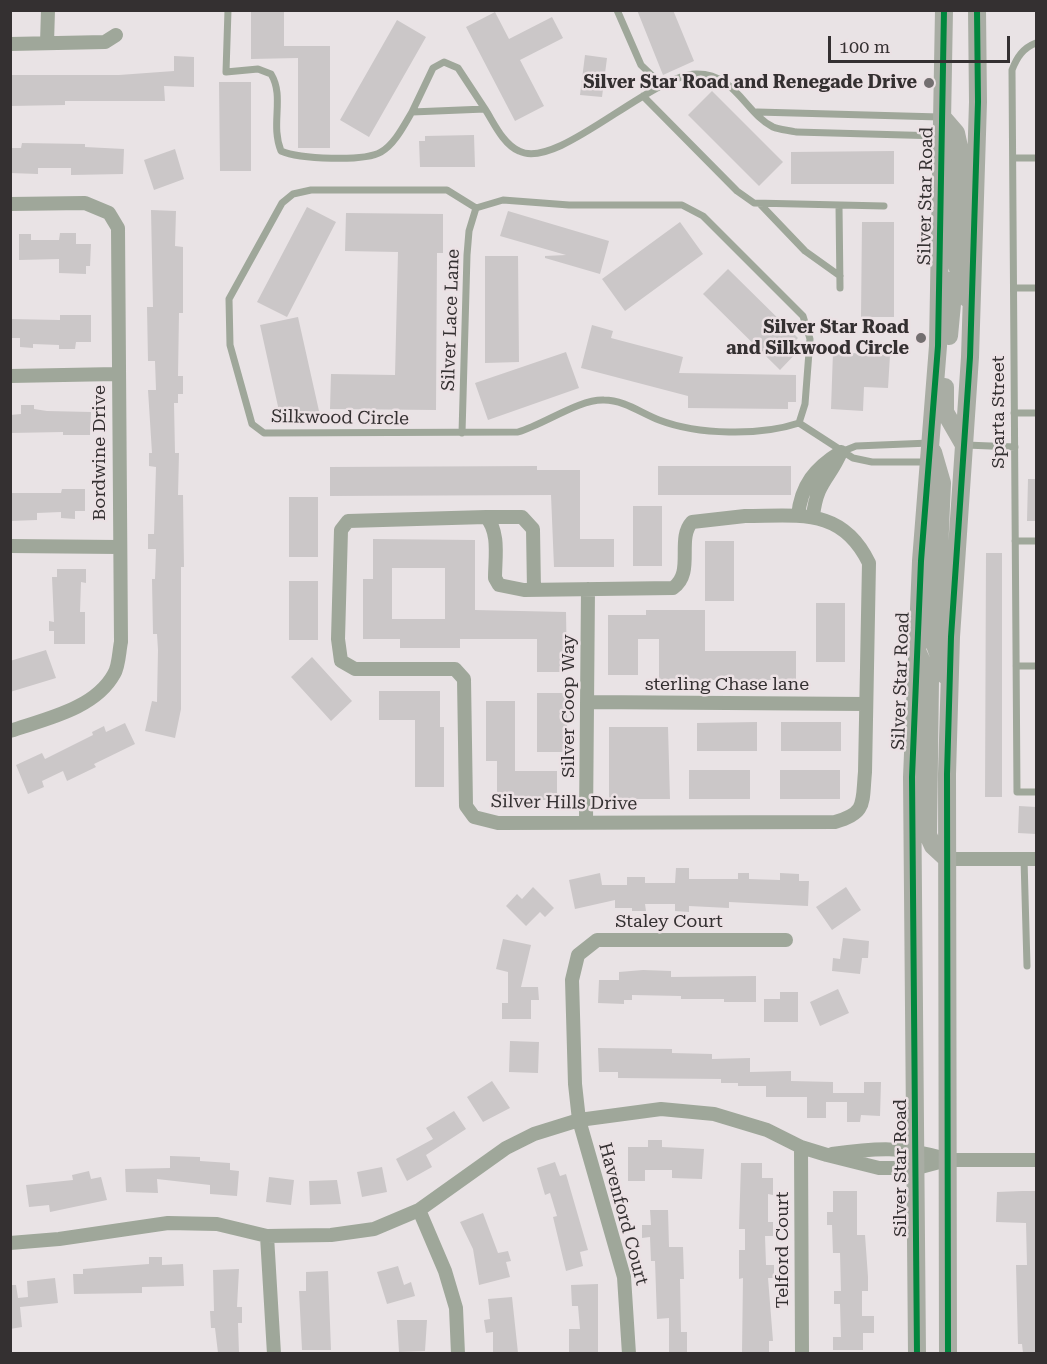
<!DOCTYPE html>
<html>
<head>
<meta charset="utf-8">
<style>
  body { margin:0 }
  #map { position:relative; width:1047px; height:1364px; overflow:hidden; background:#e9e3e5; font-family:"Roboto Serif",serif }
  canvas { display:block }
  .frame { position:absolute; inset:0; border:12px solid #343031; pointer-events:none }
  .scale { position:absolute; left:828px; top:36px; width:182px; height:27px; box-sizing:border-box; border:3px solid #343031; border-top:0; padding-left:8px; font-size:18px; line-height:21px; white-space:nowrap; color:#343031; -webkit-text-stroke:4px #ebe1e4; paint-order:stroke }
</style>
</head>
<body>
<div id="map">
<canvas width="1047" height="1364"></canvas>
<div class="frame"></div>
<div class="scale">100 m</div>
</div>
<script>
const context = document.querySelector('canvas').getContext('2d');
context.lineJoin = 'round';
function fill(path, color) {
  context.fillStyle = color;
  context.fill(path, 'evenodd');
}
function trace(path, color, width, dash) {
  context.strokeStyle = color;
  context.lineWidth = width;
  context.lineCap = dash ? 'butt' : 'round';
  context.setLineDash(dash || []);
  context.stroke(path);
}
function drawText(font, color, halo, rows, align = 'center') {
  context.font = font + ' "Roboto Serif",serif';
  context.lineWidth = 5;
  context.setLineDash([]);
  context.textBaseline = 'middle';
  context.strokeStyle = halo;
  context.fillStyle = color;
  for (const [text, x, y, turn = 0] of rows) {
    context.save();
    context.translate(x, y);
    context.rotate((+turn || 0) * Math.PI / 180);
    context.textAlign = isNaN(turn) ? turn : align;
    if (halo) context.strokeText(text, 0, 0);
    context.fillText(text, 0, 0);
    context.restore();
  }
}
fill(new Path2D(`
  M251 10H284V46H330V148H298V58L251 59Z
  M637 10H673L694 61 663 75Z
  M495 12 509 39 552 17 563 38 520 60 544 106 515 121 466 27Z
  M397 20 426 37 369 137 340 120Z
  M585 55 607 58 602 97 580 95Z
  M174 56 194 57V87L164 86 165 101H65V105L10 106V75H119L174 71Z
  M219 82H251V171H220Z
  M712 91 783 162 759 186 688 115Z
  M474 135 475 167H420L419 141H425V136Z
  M22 143 85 144V147L124 149 123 174 71 175V168H38V174L10 173V148H21Z
  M175 149 184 179 154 190 144 160Z
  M894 151V184H791V152Z
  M307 207 336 222 287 317 257 302Z
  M151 210 176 211 175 246 183 247V313H179L178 376H183V394H178V403H174L175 453H179L178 495H183L184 567H181V709L175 738 145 731 152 701 157 702 158 650 157 634H153L152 579H155L156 549H148V534H154L156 467 149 466V453H152L148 390H156L155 361H148L147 307H153Z
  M508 211 609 241 600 274 545 258V256L566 255 500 236Z
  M346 213 443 214V253H437L436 410 330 409 331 374 395 375 398 252 345 251Z
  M680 222 703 254 625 311 602 279Z
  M862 222H894V317H861Z
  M60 233H76V244H91L90 266H86V274L59 273V259L19 260V234H31V240H59Z
  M485 256H518L519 362 485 363Z
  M728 269 798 338 793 343 800 349 780 370 703 294Z
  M60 315H91V342H76L75 349H59V345L33 344V348L20 347V338H10V319L60 320Z
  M298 317 319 411 281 420 260 325Z
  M592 325 613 331 611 338 683 357 679 373 796 375V402H788V409L688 408V396L581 368Z
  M566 352 579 388 488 420 475 383Z
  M833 352 890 355 888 388 864 387 863 411 831 409Z
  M21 405H34V409L47 411 91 412 90 435H63V432L10 433V415L21 414Z
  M537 466V470H580V539H614V567H554L551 495 330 496V467Z
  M658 466H791V495H658Z
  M1028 479H1036V521H1027Z
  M62 489H85V511H75V519L61 518V512L37 513V520L10 521V493H61Z
  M289 497H318V557H289Z
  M633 506H662V566H633Z
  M373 539 475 540V610L566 612 567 672H537V639H460V648H400V639H363V579H373ZM392 568H445V619H392Z
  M705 541H734V601H705Z
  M986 553H1002V797H985Z
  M57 569H86V583L81 582 80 612H85V644H54V631H49V621L54 622 52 577H57Z
  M289 581H318V640H289Z
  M816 603H845V662H816Z
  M646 610H705V651H796V680H659V639H638V675H608V615H646Z
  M46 650 56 678 10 692V661Z
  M312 657 352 701 331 721 291 677Z
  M379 691H440V727H444V787H415V720H379Z
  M537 693H567V752H537Z
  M486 701H515V771H557V800H497V761H486Z
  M757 722V751H697V723Z
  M781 722H841V751H781Z
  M125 723 135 744 94 764 96 767 67 781 63 771 42 781 44 787 28 794 16 765 42 753 45 759 93 735 92 732 104 726 106 732Z
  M609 727H668L670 799H609Z
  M689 770H750V799H689Z
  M780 770H840V799H780Z
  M1019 806 1036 807V834L1018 833Z
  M676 868H689V879H738V873H749V879L780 880V873L799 874V881H809L808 906 729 902V908L689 906V912L675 911V904H645L646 911H632V908H615V900L575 909 569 880 600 873 602 885H627V877H645V883H675Z
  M533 887 554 908 545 917 540 912 526 926 506 906 517 894 522 899Z
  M846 887 861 910 832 930 816 907Z
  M843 938 869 941 868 958H862L860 974 832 971 833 958 840 959Z
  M503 939 531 945 521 987H538L539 1000H531V1019H502V1003H508V972L496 969Z
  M643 970 671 971V977L756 976V1002H724V999H681V996L632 995V1000H624V1004L598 1003 599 980H619V972Z
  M838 989 849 1013 820 1026 810 1002Z
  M780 992H798V1022H764V999H780Z
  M510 1041 539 1042 538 1073 509 1072Z
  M598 1048 672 1049V1053L712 1054V1059L750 1058V1072L791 1071V1081L833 1082V1093H864V1082H881L880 1116 861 1115 860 1122H847V1102H826V1118H807V1097H766V1086H738V1083H721V1079L618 1078V1072H599Z
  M492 1081 510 1108 483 1122 467 1097Z
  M454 1111 466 1129 426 1155 432 1167 407 1181 396 1159 433 1139 426 1128Z
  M648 1140H662V1147L704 1149 702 1179 672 1178V1170H645V1181H628V1147H648Z
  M170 1156 200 1157V1161L230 1163V1170L239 1171 237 1196 210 1194V1185L157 1179 158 1193 126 1192 125 1169 170 1168Z
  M555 1162 560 1176 566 1174 588 1250 580 1252 583 1266 566 1271 553 1217 557 1216 550 1193 545 1195 537 1168Z
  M741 1163H762V1178H773V1195L768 1194V1222H773V1236H765L766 1265H774V1278H768L773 1341H769V1353L742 1352 743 1278 739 1279V1250H745V1229H739Z
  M382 1167 387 1192 362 1197 357 1172Z
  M89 1171 91 1179 101 1177 107 1200 50 1212 49 1205 29 1207 26 1185 73 1180 72 1175Z
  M269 1177 294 1180 291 1205 266 1202Z
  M337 1180 341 1204 310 1205 309 1181Z
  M833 1191H857V1235H865L868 1277V1291H862V1316H874V1333H863V1350H833V1337H841L840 1304H834V1291H841L840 1253H833L832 1225H827V1212H833Z
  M1022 1191H1036V1353H1023L1022 1344H1018L1016 1265H1027L1026 1223 996 1222 997 1192Z
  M650 1210H668L669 1247H683L684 1279H680L681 1332H687V1353H669V1318L657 1319 655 1261H651L650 1237 642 1238V1225H651Z
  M483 1213 498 1253 508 1251 511 1261 506 1262 510 1277 479 1285 473 1249 460 1222Z
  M149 1257H162V1265L183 1264 184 1286 142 1287V1293L74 1294 73 1274H83V1269L149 1264Z
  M398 1266 404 1285 411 1282 415 1296 387 1304 377 1272Z
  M239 1269 237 1307H242V1323H238L239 1353H218L215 1328H211L210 1311H214L213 1270Z
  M328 1271 331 1350H302L299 1291H306V1272Z
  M55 1278 58 1303 20 1307 22 1327 10 1329V1285H16L18 1298 28 1297 27 1281Z
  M598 1284V1353H569V1329H580L578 1306H572L571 1285Z
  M512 1297 518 1353H493V1332L486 1333 484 1320 490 1319 488 1299Z
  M397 1320H427L425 1351 399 1352Z`), '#cbc7c8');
trace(new Path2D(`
  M228 10 226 72 258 69 271 74C285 97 270 124 281 151 299 159 364 162 381 152 395 144 404 125 412 112L485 109C494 123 503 144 519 151 557 171 649 76 696 74 735 73 745 113 773 127 780 130 789 130 796 132L941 136
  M617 10 641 65 662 85
  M1036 43C1023 48 1017 57 1012 70L1017 792H1036
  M643 96 737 191 754 203 884 206
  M412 112 433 68 444 62 458 68 485 109
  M757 112 940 117
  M1013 158H1036
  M761 205 805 251 840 276
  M839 206 840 288
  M1014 288H1036
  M1014 413H1036
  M799 423 805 404 810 339 803 316 703 216 682 205H569L503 200 476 208 447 190H311L293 194 282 203 229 299 230 345 252 424 264 433 518 432C545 424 579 399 604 400 624 400 641 413 659 420 698 435 760 436 799 423L853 458 872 462H929
  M462 433 467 255 469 231 476 208
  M966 445 1015 447
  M841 452 856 446 930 443
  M1015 541H1036
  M1016 666H1036
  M1024 859 1027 966`), '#9fa79a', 7);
trace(new Path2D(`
  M47 43 48 10
  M10 44 105 42 116 35
  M10 204 85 203 109 213 118 228 121 642C119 651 119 666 114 674 95 709 45 719 10 731
  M10 376 117 374
  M745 516C799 516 842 507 869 563L865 772C862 803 867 813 835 822L498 823 474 817 466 806 464 679 455 669H355L341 661 338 639 341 530 348 521 486 517C500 532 495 558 495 578L499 585 524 590 673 588C695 573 676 539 692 522Z
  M798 516C801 485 815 468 841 452
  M813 516C817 481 829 480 841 452
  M486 517H522L533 529 534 590
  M10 546 118 547
  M587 702 866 704
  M586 822 588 589
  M947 859H1036
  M801 1147 802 1354
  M832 1154C875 1148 904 1146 946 1159
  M419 1210 445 1271 456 1308 458 1354
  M267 1236 274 1354
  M10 1243 59 1239 168 1223 217 1224 267 1236 331 1235 374 1229 419 1210 506 1148 534 1134 579 1120 661 1109 714 1114 767 1130 801 1147 827 1155 879 1168H917L947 1160H1036
  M629 1354 624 1277 579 1120 575 1084 572 980 578 955 597 940H786`), '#9fa79a', 14);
trace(new Path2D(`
  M943 118 956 133 959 147 957 266 968 299
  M945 280 952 304 949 336
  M945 387V412L964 445
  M933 452 942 483 935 645 946 676
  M918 653 930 680 928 835 933 846 947 859
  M917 1354 912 777 921 561 938 346 944 10
  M948 1354 947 774 951 637 970 357 978 102 977 10`), '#a9ada4', 18);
trace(new Path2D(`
  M917 1354 912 777 921 561 938 346 944 10
  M948 1354 947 774 951 637 970 357 978 102 977 10`), '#00873e', 6);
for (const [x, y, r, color] of [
  [929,83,6,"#736f70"],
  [921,338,6,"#736f70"]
]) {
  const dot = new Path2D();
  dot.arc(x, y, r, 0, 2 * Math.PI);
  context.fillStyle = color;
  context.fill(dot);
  trace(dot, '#ebe1e4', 2);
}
drawText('bold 18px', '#343031', '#ebe1e4', [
  ["Silver Star Road and Renegade Drive",917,83],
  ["Silver Star Road",909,328],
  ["and Silkwood Circle",909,349]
], 'right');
drawText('18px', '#343031', '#ebe1e4', [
  ["Silver Star Road",926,196,-89],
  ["Silver Lace Lane",451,320,-88],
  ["Sparta Street",999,412,-90],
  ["Silkwood Circle",340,418,1],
  ["Bordwine Drive",100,453,-90],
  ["Silver Star Road",901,681,-88],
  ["sterling Chase lane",727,685],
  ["Silver Coop Way",569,706,-90],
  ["Silver Hills Drive",564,803,1],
  ["Staley Court",669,922],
  ["Silver Star Road",901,1168,-90],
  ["Havenford Court",623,1214,75],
  ["Telford Court",783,1250,-90]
]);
</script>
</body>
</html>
